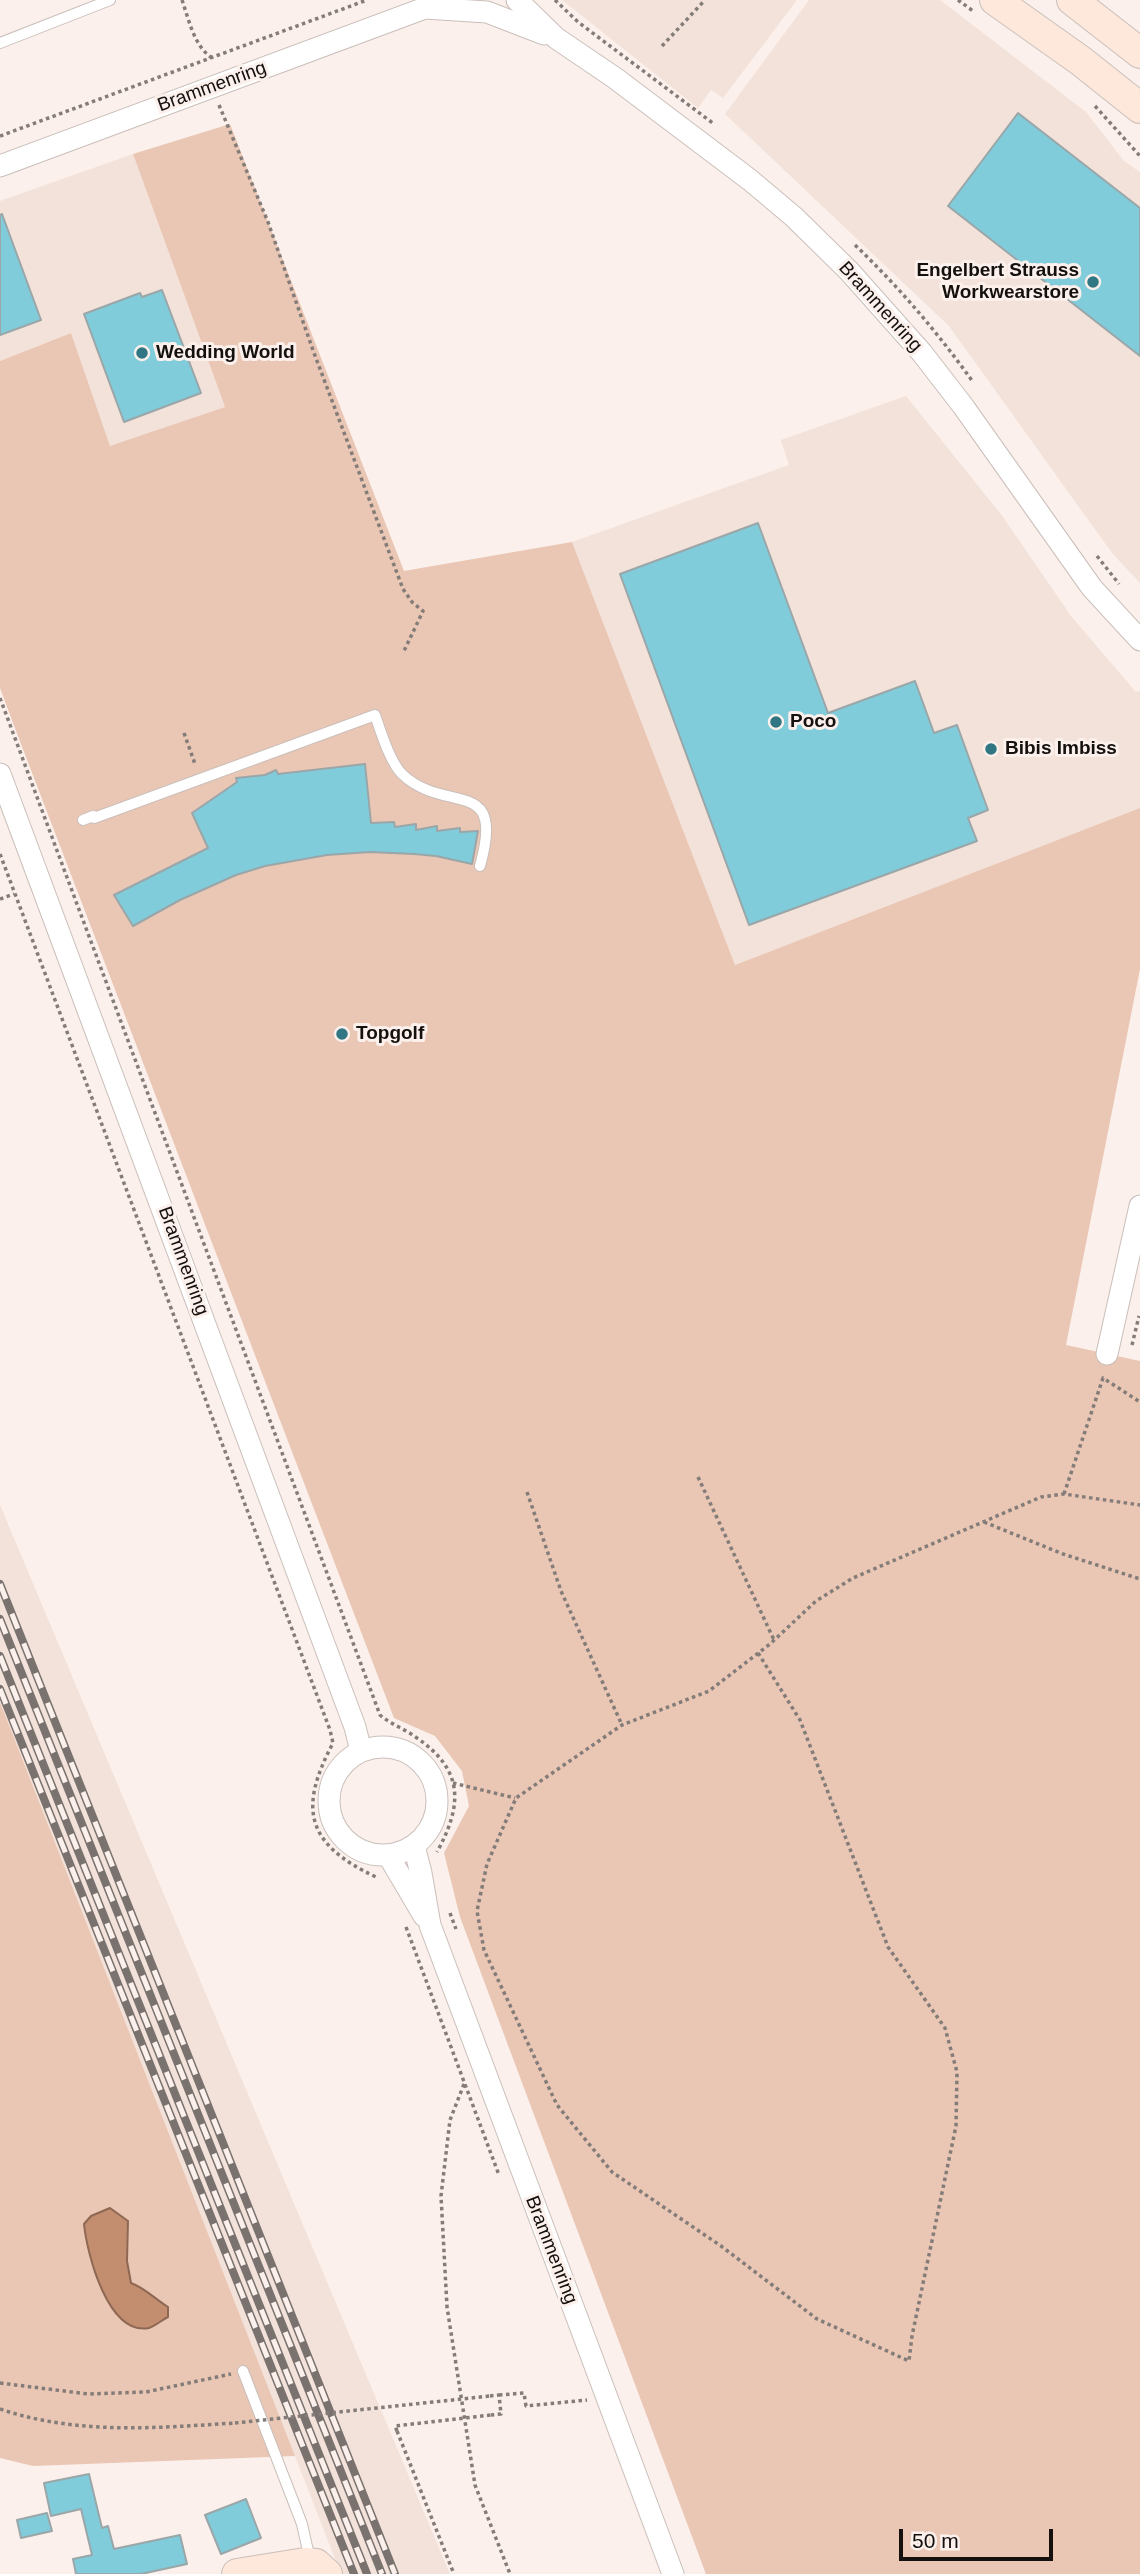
<!DOCTYPE html>
<html>
<head>
<meta charset="utf-8">
<style>
  body { margin:0 }
  #map { position:relative; width:1140px; height:2574px; overflow:hidden; background:#fbf0eb; font-family:Helvetica,sans-serif }
  canvas { display:block }
  .scale { position:absolute; left:899px; top:2529px; width:154px; height:32px; box-sizing:border-box; border:4px solid #14100e; border-top:0; padding-left:9px; font-size:21px; line-height:24px; white-space:nowrap; color:#14100e; -webkit-text-stroke:5px #fbf0eb; paint-order:stroke }
</style>
</head>
<body>
<div id="map">
<canvas width="1140" height="2574"></canvas>
<div class="scale">50 m</div>
</div>
<script>
const context = document.querySelector('canvas').getContext('2d');
context.lineJoin = 'round';
function fill(path, color) {
  context.fillStyle = color;
  context.fill(path, 'evenodd');
}
function trace(path, color, width, dash) {
  context.strokeStyle = color;
  context.lineWidth = width;
  context.lineCap = dash ? 'butt' : 'round';
  context.setLineDash(dash || []);
  context.stroke(path);
}
function drawText(font, color, halo, rows, align = 'center') {
  context.font = font + ' Helvetica,sans-serif';
  context.lineWidth = 6;
  context.setLineDash([]);
  context.textBaseline = 'middle';
  context.strokeStyle = halo;
  context.fillStyle = color;
  for (const [text, x, y, turn = 0] of rows) {
    context.save();
    context.translate(x, y);
    context.rotate((+turn || 0) * Math.PI / 180);
    context.textAlign = isNaN(turn) ? turn : align;
    if (halo) context.strokeText(text, 0, 0);
    context.fillText(text, 0, 0);
    context.restore();
  }
}
fill(new Path2D(`
  M562 0H797L723 98 711 90 698 108Z
  M809 0H940L1086 112 1124 161 1140 172V583L1112 553 949 326 725 114Z
  M133 154 225 407 110 447 71 333 0 361V201Z
  M906 396 1003 517 1071 616 1136 692 1140 691V808L735 965 572 542 789 465 781 440Z
  M0 1505 450 2574H341L0 1702Z`), '#f3e2d9');
fill(new Path2D(`
  M230 124 404 571 572 542 735 965 1140 808V969L1066 1345 1140 1361V2574H706L460 1917 444 1853 469 1806 462 1771 435 1736 394 1718 16 731 0 688V361L71 333 110 446 225 407 133 154Z
  M0 1702 295 2456 33 2466 0 2458Z`), '#eac6b4');
const water = new Path2D(`
  M110 2208 128 2221 127 2261 131 2283C145 2288 155 2299 168 2307V2317C162 2320 155 2326 149 2328 108 2336 87 2254 84 2224L91 2216Z`);
fill(water, '#c38d70');
trace(water, '#8e6853', 2);
const building = new Path2D(`
  M1018 113 1140 208V356L948 206Z
  M2 214 41 320 0 335V215Z
  M162 290 201 393 124 422 84 314 140 293 142 297Z
  M758 523 828 713 915 681 934 733 957 725 988 810 968 818 977 841 749 925 620 574Z
  M365 764 371 823 394 822 395 827 416 824V830L437 826V831L460 828V832L478 831 472 864 436 856 414 854 370 852 327 855 265 866 236 875 180 900 133 926 114 895 208 848 192 813 237 782 236 778 265 775 276 770 278 774Z
  M89 2474 102 2528 108 2526 114 2549 180 2535 187 2564 141 2574H76L73 2559 92 2555 81 2509 51 2516 44 2483Z
  M246 2499 261 2538 221 2554 205 2515Z
  M47 2513 52 2531 21 2538 17 2520Z`);
fill(building, '#80ccdb');
trace(building, '#9aa6a8', 2);
const lane = new Path2D(`
  M0 43 110 0
  M83 820 93 816 94 818 375 715C381 732 390 762 402 774 446 816 506 774 480 866
  M243 2371 302 2524 310 2560`);
const street = new Path2D(`
  M517 0 556 38 615 78 750 180 794 217 849 271 922 353 963 406 1092 588 1140 640
  M425 8 487 12 544 34
  M0 166 425 8 435 0
  M0 774 355 1727 361 1751
  M1107 1354 1140 1206
  M329 1801a54 54 0 1 1 108 0a54 54 0 1 1-108 0Z
  M414 1846 421 1873 430 1925 673 2574
  M388 1855 424 1916`);
const secondary = new Path2D(`
  M995 0 1081 61 1140 108
  M1072 0 1140 53
  M237 2574 305 2563 316 2564 327 2574`);
trace(lane, '#cabfba', 12);
trace(street, '#cabfba', 23);
trace(secondary, '#cabfba', 32);
trace(new Path2D(`
  M182 0C189 20 194 46 212 58
  M555 0 578 22 714 124
  M958 0 973 11
  M662 46 705 0
  M219 105 268 222 314 353 403 589 412 602 423 611 404 651
  M1095 106 1140 156
  M0 136 367 0
  M855 245C899 287 938 333 973 382
  M1097 556 1119 584
  M0 698 380 1715C392 1725 405 1729 417 1738 465 1771 462 1806 437 1852
  M184 733 195 764
  M0 854 330 1730 333 1743C298 1809 306 1844 376 1877
  M0 899 14 894
  M1132 1345 1139 1316
  M698 1477 774 1640
  M527 1492 561 1591 622 1725
  M1064 1494 1103 1378 1140 1402
  M984 1522 1063 1554 1140 1579
  M758 1653 800 1720 888 1947 945 2028 957 2072 956 2126 912 2336 909 2361 817 2319 721 2246 612 2172 557 2105 484 1950 477 1911 487 1864 516 1798 622 1725 709 1691 770 1644 816 1601 853 1578 1041 1497 1064 1494 1140 1505
  M453 1783 515 1798
  M450 1913 456 1929
  M406 1927 499 2175
  M464 2084 450 2120 441 2196 447 2307 475 2485 510 2574
  M0 2383 88 2394 146 2392 231 2374
  M499 2395 524 2393 526 2406 587 2400
  M490 2396 499 2395 501 2414 491 2415
  M0 2409C77 2435 155 2428 235 2423
  M397 2431 454 2574`), '#847c79', 3.5, [3.5, 3.5]);
trace(lane, '#fff', 10);
trace(street, '#fff', 21);
trace(secondary, '#fee8dc', 30);
const rail = new Path2D(`
  M0 1584 395 2574
  M0 1619 382 2574
  M0 1656 367 2574
  M0 1689 354 2574`);
trace(rail, '#79726f', 8);
trace(rail, '#fbf0eb', 5, [16]);
trace(new Path2D(`
  M235 2423 490 2396
  M397 2431 395 2426 491 2415`), '#847c79', 3.5, [3.5, 3.5]);
for (const [x, y, r, color] of [
  [1093,282,7,"#307683"],
  [142,353,7,"#307683"],
  [776,722,7,"#307683"],
  [991,749,7,"#307683"],
  [342,1034,7,"#307683"]
]) {
  const dot = new Path2D();
  dot.arc(x, y, r, 0, 2 * Math.PI);
  context.fillStyle = color;
  context.fill(dot);
  trace(dot, '#fbf0eb', 2.5);
}
drawText('19px', '#14100e', '#fbf0eb', [
  ["Brammenring",212,87,-20],
  ["Brammenring",880,307,48],
  ["Brammenring",183,1261,70],
  ["Brammenring",551,2250,69]
]);
drawText('bold 19px', '#14100e', '#fbf0eb', [
  ["Engelbert Strauss",1079,271,"right"],
  ["Workwearstore",1079,293,"right"],
  ["Wedding World",156,353],
  ["Poco",790,722],
  ["Bibis Imbiss",1005,749],
  ["Topgolf",356,1034]
], 'left');
</script>
</body>
</html>
